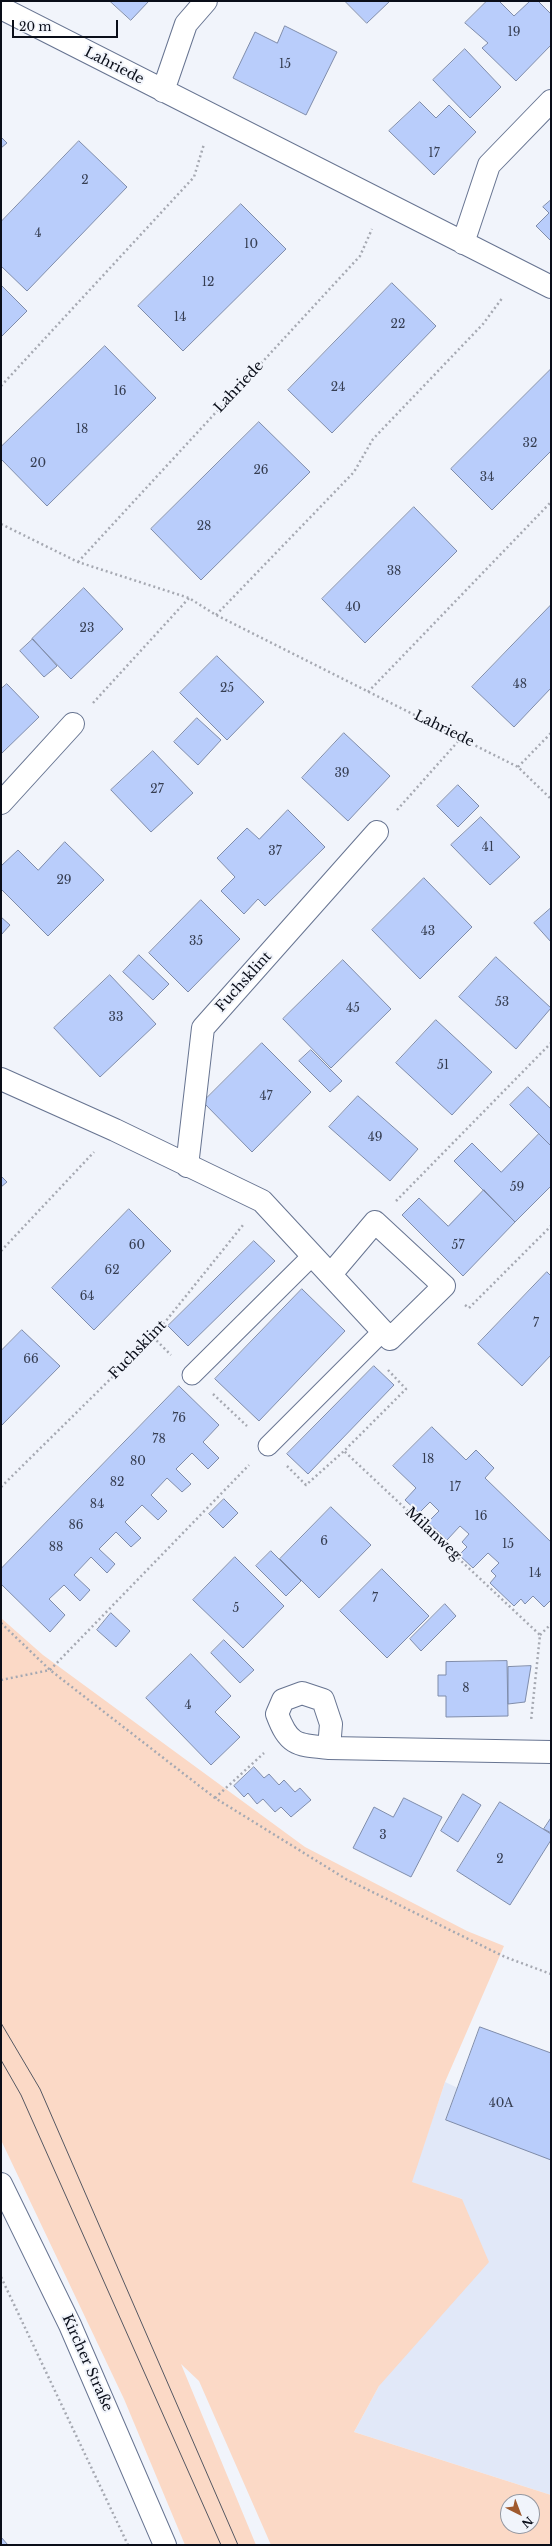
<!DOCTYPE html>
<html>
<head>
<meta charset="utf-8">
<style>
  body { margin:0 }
  #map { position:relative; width:552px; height:2546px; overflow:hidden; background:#f1f4fb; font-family:"Libre Baskerville",serif }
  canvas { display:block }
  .frame { position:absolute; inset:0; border:2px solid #0a0e19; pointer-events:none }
  .north { position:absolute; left:500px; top:2494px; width:40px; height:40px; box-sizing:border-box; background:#f1f4fb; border:1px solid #9598a1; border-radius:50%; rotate:138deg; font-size:11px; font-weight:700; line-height:16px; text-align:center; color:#0a0e19 }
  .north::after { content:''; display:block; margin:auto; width:14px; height:18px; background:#9f592e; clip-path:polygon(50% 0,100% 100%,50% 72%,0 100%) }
  .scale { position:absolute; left:12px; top:20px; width:106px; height:18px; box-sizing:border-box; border:2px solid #0a0e19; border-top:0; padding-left:5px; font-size:12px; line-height:14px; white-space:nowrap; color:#0a0e19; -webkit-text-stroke:3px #f1f4fb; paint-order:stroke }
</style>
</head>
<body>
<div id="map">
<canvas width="552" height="2546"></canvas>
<div class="frame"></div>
<div class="north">N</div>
<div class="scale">20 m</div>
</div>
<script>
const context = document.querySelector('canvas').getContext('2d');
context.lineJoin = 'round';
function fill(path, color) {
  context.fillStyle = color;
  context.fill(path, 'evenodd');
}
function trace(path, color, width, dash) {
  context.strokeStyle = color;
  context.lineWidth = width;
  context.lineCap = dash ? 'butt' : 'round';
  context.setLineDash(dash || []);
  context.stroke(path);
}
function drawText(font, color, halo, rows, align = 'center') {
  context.font = font + ' "Libre Baskerville",serif';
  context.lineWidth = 4;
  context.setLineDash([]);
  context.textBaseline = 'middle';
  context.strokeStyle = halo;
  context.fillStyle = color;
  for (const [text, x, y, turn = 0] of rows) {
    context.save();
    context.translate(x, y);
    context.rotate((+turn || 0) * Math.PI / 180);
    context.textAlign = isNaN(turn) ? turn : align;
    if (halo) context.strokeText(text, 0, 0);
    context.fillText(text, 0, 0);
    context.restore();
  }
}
fill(new Path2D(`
  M480 2027 551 2053V2495L354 2432 379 2386 462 2199 411 2182 445 2082 458 2088Z`), '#e1e8f8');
fill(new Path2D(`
  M1 1618 43 1655 305 1847 467 1931 504 1946 445 2082 412 2182 462 2199 489 2262 379 2386 354 2432 551 2495V2545H271L199 2381 181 2364 256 2545H185L124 2399 1 2140ZM508 2502H532V2526H508Z`), '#fbd9c6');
const building = new Path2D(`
  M110 1H149L131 20Z
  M345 1H390L367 23Z
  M487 1H499L514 16 530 1H538L551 14V45L516 81 482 48 488 43 465 23Z
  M285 26 337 52 306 115 233 78 255 32 277 43Z
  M465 49 501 87 470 118 433 80Z
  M420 102 436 118 449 105 476 132 434 175 389 131Z
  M1 137 7 143 1 148Z
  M79 141 127 187 27 291 1 266V222Z
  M551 200V241L536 226 549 213 543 207Z
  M241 204 286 249 183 351 138 306Z
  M392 283 436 326 332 433 288 390Z
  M1 285 27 311 1 337Z
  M105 346 156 398 47 506 1 459V447Z
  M551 369V451L492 510 451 469Z
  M259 422 310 472 201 580 151 529Z
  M414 507 457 551 365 643 322 599Z
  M84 588 123 629 71 679 32 639Z
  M551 605V688L514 727 472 687Z
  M33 639 57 666 44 677 20 651Z
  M217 656 264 702 227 740 180 693Z
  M7 684 39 717 1 754V689Z
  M197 718 221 740 198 765 174 742Z
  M344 733 390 776 348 821 302 778Z
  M153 751 193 793 151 832 111 790Z
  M458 785 479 806 458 827 437 806Z
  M288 810 325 847 265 906 258 899 244 914 221 891 235 877 217 858 247 828 259 839Z
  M481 817 520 857 490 885 451 845Z
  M65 842 104 880 48 936 1 889V866L18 850 38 870Z
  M424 878 472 927 420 979 372 930Z
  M201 900 240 939 188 992 149 953Z
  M551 908V942L534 923Z
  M1 917 10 925 1 935Z
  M139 955 169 984 153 1000 123 972Z
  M496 957 551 1008 516 1049 459 997Z
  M343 960 391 1009 331 1068 283 1019Z
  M110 975 156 1024 100 1077 54 1028Z
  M436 1020 492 1072 452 1115 396 1063Z
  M262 1043 311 1092 252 1152 203 1102Z
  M311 1050 342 1081 330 1092 299 1061Z
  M528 1087 551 1109V1146L510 1105Z
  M358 1096 418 1149 390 1181 329 1127Z
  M539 1134 551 1146V1186L515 1222 454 1161 472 1143 501 1172Z
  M1 1176 7 1182 1 1187Z
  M484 1190 515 1222 463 1276 402 1215 419 1198 448 1226Z
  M129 1209 171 1251 94 1330 52 1288Z
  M254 1241 275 1261 188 1346 168 1326Z
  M547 1272 551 1276V1355L522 1386 478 1344Z
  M302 1289 345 1331 259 1421 215 1379Z
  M22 1330 60 1366 1 1426V1351Z
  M374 1366 394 1385 308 1474 287 1454Z
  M179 1386 219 1425 203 1442 219 1458 208 1469 192 1453 176 1469 191 1484 182 1492 167 1478 151 1495 167 1511 158 1520 142 1505 125 1522 141 1538 131 1547 116 1532 99 1549 115 1564 107 1573 91 1557 74 1575 90 1590 80 1601 64 1585 49 1599 65 1615 50 1632 1 1584V1569Z
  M432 1427 466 1460 476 1450 494 1468 485 1478 551 1542V1600L544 1607 533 1596 525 1604 521 1599 514 1606 490 1583 496 1576 491 1571 499 1563 488 1553 473 1568 459 1555 467 1547 462 1542 469 1534 460 1526 447 1540 428 1522 439 1511 430 1502 419 1513 405 1500 416 1488 393 1466Z
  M224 1499 238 1513 223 1528 209 1514Z
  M331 1507 371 1545 319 1598 280 1559Z
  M271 1551 301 1581 286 1596 256 1566Z
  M235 1557 284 1606 243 1648 193 1600Z
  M382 1569 429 1616 387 1658 340 1611Z
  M445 1604 456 1616 421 1651 410 1639Z
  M111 1613 130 1631 116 1647 97 1630Z
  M224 1640 254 1670 240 1683 211 1653Z
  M191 1654 231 1696 215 1712 240 1737 211 1765 146 1698Z
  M507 1661 508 1716 446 1717V1696H438V1675H446V1662Z
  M531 1666 525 1702 508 1704V1667Z
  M254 1767 264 1778 269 1774 279 1785 284 1780 295 1792 300 1788 311 1800 291 1817 281 1807 275 1812 263 1799 257 1804 248 1793 244 1797 234 1786Z
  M463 1794 481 1805 458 1842 441 1831Z
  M404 1798 442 1817 411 1877 353 1848 374 1807 393 1817Z
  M500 1802 551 1834V1840L510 1905 457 1871Z
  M551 1818V1833L544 1829Z
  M480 2027 551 2053V2160L446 2120Z
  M1 2537 8 2545H1Z`);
fill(building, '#b9cdfb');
trace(building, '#7f8caa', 1);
const service = new Path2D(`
  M192 1375 313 1255
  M268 1446 383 1331`);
const minor = new Path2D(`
  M1 8 551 287
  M163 91 186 24 206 1
  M463 243 489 165 551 101
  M1 803 73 724
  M1 1079 115 1130 262 1201 390 1339 444 1286 375 1222 331 1274
  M187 1166 203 1028 377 832
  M329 1748 331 1724 323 1700 302 1693 283 1700 277 1714C289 1746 297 1745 329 1748L551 1752`);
const secondary = new Path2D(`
  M1 2184 70 2325 165 2545`);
trace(service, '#677491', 21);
trace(minor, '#677491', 24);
trace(secondary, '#677491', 24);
trace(new Path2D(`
  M1 386 194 177 204 144
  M1 524 78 562 189 598 216 615 518 767 551 799
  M78 562 360 256 372 229
  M216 615 354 472 373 439 483 324 503 297
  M368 692 551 502
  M93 703 189 598
  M518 767 551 733
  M397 810 462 737
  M396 1201 551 1043
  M1 1251 94 1152
  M465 1305 469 1308 551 1226
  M153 1337 171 1355
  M388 1370 406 1389 344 1451 540 1635 531 1721
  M213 1394 247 1426
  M287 1466 306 1485 344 1451
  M1 1487 153 1337 243 1225
  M1 1623 50 1670 215 1798 346 1879 505 1957 551 1974
  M540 1635 551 1624
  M1 1680 50 1670 249 1465
  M215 1798 264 1753
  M1 2277 128 2545`), '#a6a9b2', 2.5, [2, 3]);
trace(service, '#fff', 19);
trace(minor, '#fff', 22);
trace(secondary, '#fff', 22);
trace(new Path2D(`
  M1 2023 40 2089 238 2545
  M1 2060 21 2095 221 2545`), '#555862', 1);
drawText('12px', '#363e52', null, [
  ["19",514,33],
  ["15",285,65],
  ["17",434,154],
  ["2",85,181],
  ["4",38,234],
  ["10",251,245],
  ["12",208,283],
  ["14",180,318],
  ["22",398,325],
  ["24",338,388],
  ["16",120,392],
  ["18",82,430],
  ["32",530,444],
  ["20",38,464],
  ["26",261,471],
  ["34",487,478],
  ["28",204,527],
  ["38",394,572],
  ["40",353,608],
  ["23",87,629],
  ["48",520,685],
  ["25",227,689],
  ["39",342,774],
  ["27",157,790],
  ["41",488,848],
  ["37",275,852],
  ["29",64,881],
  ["43",428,932],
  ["35",196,942],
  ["53",502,1003],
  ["45",353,1009],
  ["33",116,1018],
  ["51",443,1066],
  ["47",266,1097],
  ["49",375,1138],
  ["59",517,1188],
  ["60",137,1246],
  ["57",458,1246],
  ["62",112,1271],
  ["64",87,1297],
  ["7",536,1324],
  ["66",31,1360],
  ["76",179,1419],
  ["78",159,1440],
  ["18",428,1460],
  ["80",138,1462],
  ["82",117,1483],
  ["17",455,1488],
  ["84",97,1505],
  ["16",481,1517],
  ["86",76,1526],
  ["6",324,1542],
  ["15",508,1545],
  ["88",56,1548],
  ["14",535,1574],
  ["7",375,1599],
  ["5",236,1609],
  ["8",466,1689],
  ["4",188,1706],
  ["3",383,1836],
  ["2",500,1860],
  ["40A",501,2104]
]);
drawText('14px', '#0a0e19', '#f1f4fb', [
  ["Lahriede",114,66,27],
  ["Lahriede",239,387,-47],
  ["Lahriede",444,729,26],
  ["Fuchsklint",244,982,-48],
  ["Fuchsklint",138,1350,-46],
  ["Milanweg",433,1534,43],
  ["Kircher Straße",87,2363,66]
]);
</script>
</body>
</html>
